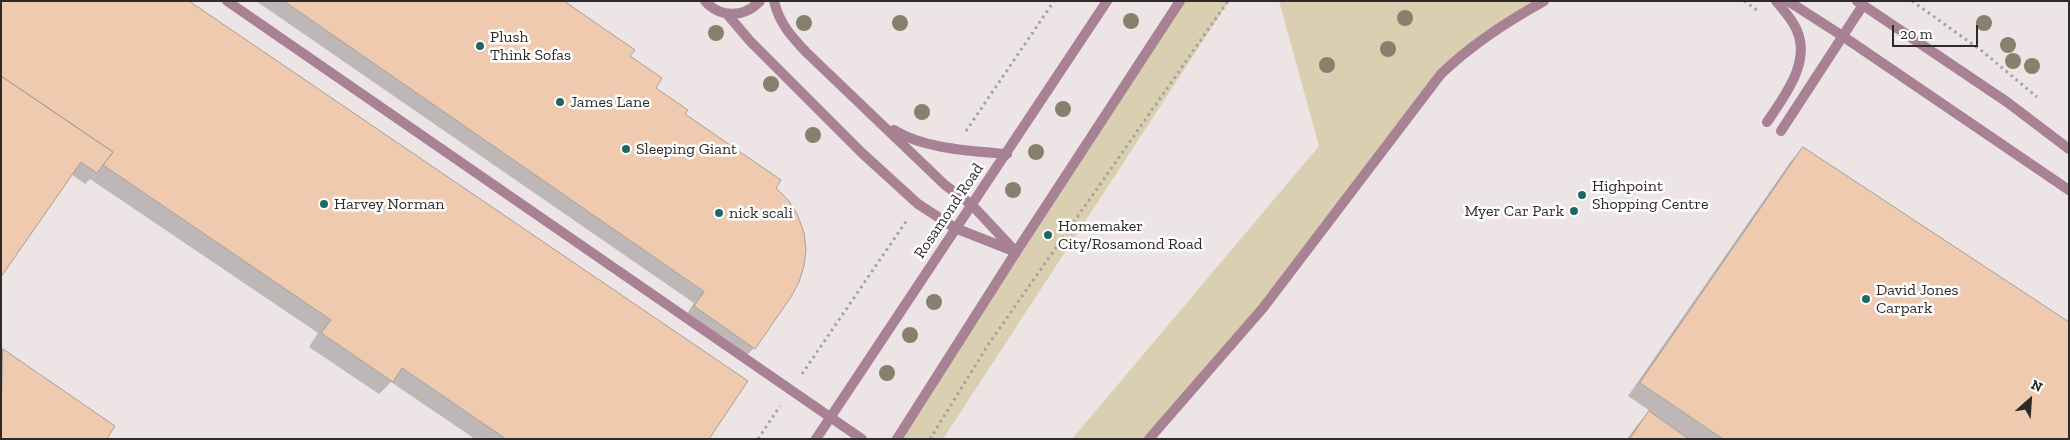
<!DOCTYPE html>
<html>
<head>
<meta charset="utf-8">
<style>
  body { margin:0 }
  #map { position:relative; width:2070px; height:440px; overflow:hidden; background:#ede5e5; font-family:"Zilla Slab",serif }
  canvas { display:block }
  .frame { position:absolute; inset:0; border:2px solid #2d2a2a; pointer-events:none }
  .north { position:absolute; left:2005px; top:375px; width:50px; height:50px; -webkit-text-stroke:4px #fff; paint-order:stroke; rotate:26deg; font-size:14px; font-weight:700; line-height:20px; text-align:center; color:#2d2a2a }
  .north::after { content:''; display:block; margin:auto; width:18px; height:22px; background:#2d2a2a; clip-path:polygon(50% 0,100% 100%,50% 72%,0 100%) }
  .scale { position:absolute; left:1892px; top:25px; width:86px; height:22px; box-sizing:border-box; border:2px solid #2d2a2a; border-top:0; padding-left:6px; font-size:15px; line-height:18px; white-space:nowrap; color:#2d2a2a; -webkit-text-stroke:4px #fff; paint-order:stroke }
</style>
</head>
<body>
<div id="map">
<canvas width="2070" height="440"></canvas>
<div class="frame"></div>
<div class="north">N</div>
<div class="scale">20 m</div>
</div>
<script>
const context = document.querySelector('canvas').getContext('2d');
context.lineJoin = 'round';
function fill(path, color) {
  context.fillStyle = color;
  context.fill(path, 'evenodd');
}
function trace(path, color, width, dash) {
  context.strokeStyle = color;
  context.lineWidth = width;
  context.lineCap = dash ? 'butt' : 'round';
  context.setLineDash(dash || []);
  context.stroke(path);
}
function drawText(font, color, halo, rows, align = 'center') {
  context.font = font + ' "Zilla Slab",serif';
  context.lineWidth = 5;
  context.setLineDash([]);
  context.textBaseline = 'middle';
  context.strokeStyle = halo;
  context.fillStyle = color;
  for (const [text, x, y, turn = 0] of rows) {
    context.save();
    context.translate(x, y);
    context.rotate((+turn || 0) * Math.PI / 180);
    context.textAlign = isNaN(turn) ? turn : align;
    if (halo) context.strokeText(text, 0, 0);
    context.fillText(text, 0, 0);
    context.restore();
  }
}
fill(new Path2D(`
  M1179 1H1229L943 439H897Z
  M1279 1H1538L1463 53 1263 308 1153 435 1158 439H1072L1319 146Z`), '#dacfb1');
fill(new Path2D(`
  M1 1 707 439H475L391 382 379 394 309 347 318 333 90 179 85 184 71 174Z
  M256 1H561L629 57 654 88 683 114 775 188 754 348 743 359 684 318 694 303Z
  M1804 148 2069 439H1627L1638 424 1650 411 1628 396 1791 161Z
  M3 351 114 426 1 439Z`), '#0003');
const building = new Path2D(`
  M1 1H189L748 381 709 439H506L402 368 393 382 321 333 331 320 103 165 113 152 1 76Z
  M284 1H564L635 50 630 56 662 78 656 88 688 110 685 114 781 180 776 188 789 201 798 216 804 233 806 250 804 266 799 282 791 297 755 349 694 306 704 292Z
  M1 76 113 152 97 173 81 162 1 277Z
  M1803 147 2069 322V439H1723L1640 383Z
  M3 349 115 426 107 439H1Z
  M1649 411 1689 439H1630Z`);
fill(building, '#f0caaf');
trace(building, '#a49f9b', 1);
trace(new Path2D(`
  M1744 1 1757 10
  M1912 1 1982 51 2037 97
  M966 131 1054 1
  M802 374 907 220
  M758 439 780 406
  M930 439 988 345 1228 1`), '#a6a0a0', 3, [2.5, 4]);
trace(new Path2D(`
  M227 1 862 439
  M705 1C720 18 744 18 760 1
  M774 1C779 23 791 36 806 52L945 185 972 205 1014 250
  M727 14 750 41 862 153 918 204 955 228 1016 252
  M1767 122C1786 94 1815 57 1793 23 1788 15 1782 8 1776 1
  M894 130C924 149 972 151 1007 154
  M1781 131 1863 5
  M1149 439 1263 308 1441 74C1472 44 1506 22 1544 1`), '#a88294', 10);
trace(new Path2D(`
  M1788 1 1844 37 2069 190
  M1857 1 2007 102 2069 149`), '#a88294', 10);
trace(new Path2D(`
  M816 439 1107 1
  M897 439 1016 252 1180 1`), '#a88294', 10);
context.fillStyle = '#897f6d';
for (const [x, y] of [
  [1405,18],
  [1131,21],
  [804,23],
  [900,23],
  [1984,23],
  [716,33],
  [2008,45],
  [1388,49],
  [2013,61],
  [1327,65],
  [2032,66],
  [771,84],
  [1063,109],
  [922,112],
  [813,135],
  [1036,152],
  [1013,190],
  [934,302],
  [910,335],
  [887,373]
]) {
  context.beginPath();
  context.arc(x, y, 8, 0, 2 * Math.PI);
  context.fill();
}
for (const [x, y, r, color] of [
  [480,46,5,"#1b6865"],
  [560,102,5,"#1b6865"],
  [626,149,5,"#1b6865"],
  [1582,195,5,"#1b6865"],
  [324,204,5,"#1b6865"],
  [1574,211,5,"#1b6865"],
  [719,213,5,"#1b6865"],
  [1048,235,5,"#1b6865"],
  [1866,299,5,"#1b6865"]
]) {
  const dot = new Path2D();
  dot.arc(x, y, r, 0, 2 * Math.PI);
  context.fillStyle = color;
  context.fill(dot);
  trace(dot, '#fff', 2);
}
drawText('16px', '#2d2a2a', '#fff', [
  ["Plush",490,37],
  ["Think Sofas",490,55],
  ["James Lane",570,102],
  ["Sleeping Giant",636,149],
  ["Highpoint",1592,186],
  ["Shopping Centre",1592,204],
  ["Harvey Norman",334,204],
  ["Myer Car Park",1564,211,"right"],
  ["nick scali",729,213],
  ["Homemaker",1058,226],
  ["City/Rosamond Road",1058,244],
  ["David Jones",1876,290],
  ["Carpark",1876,308]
], 'left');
drawText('16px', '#2d2a2a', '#fff', [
  ["Rosamond Road",949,211,-56]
]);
</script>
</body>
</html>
